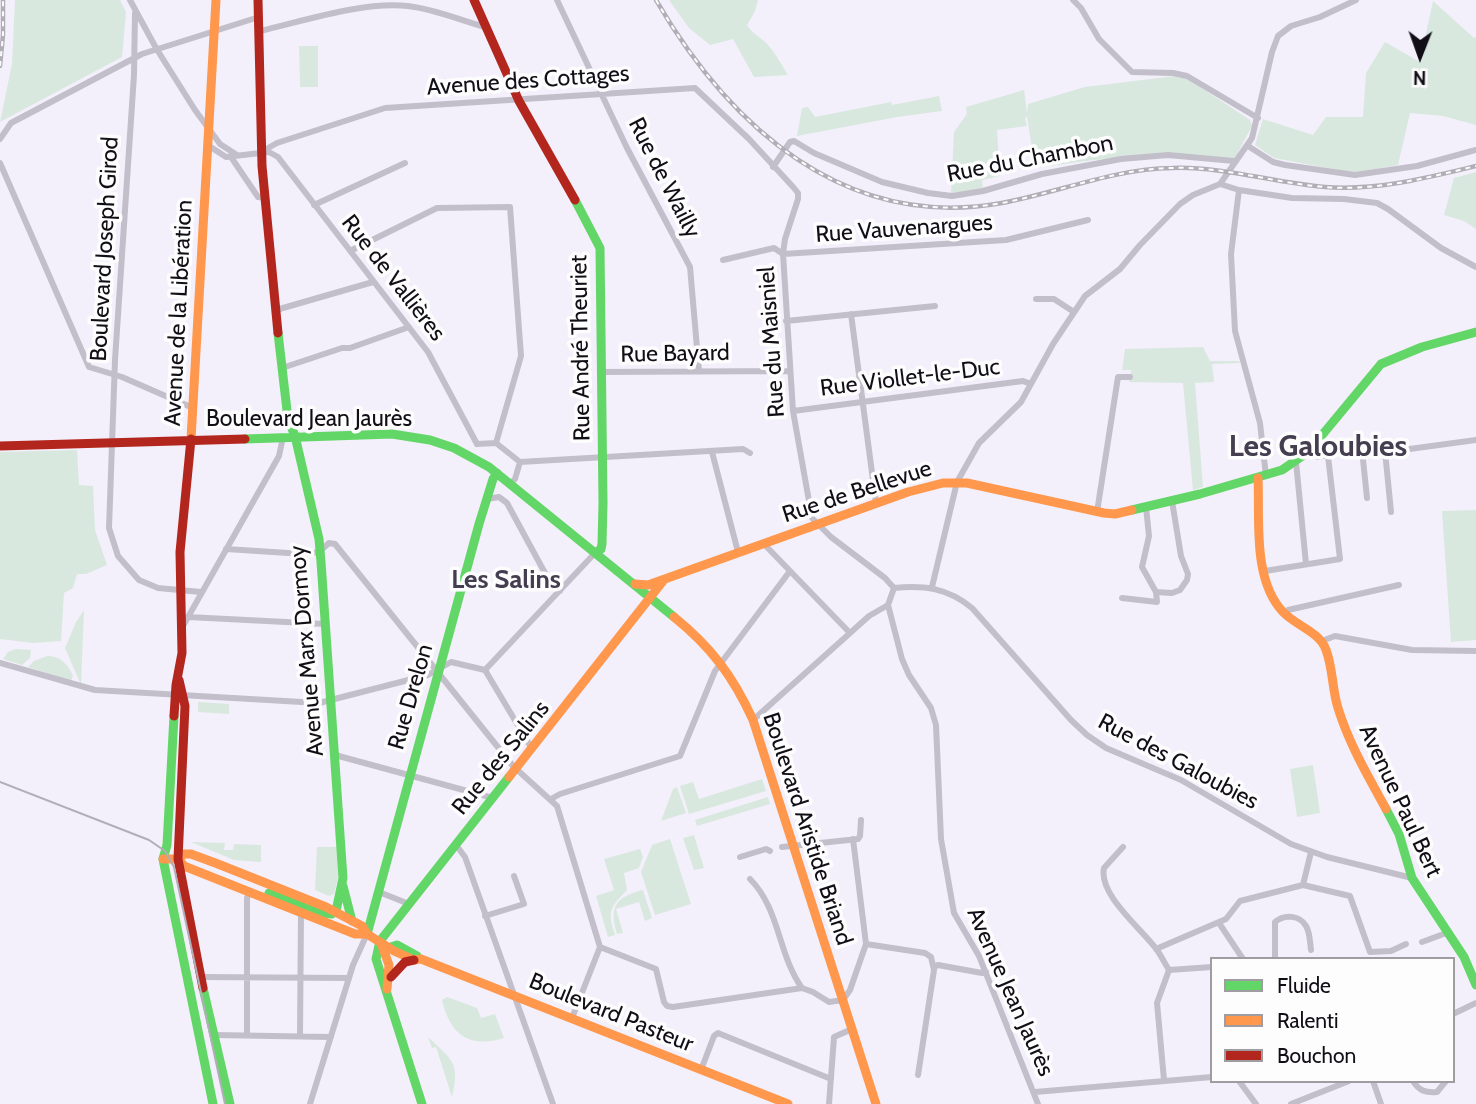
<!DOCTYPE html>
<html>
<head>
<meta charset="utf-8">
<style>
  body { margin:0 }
  #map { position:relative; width:1476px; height:1104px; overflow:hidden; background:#f3f0fb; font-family:Cabin,sans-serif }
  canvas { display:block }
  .legend { position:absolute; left:1210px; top:957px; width:245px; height:126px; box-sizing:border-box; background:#fdfdfd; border:2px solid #9f9da1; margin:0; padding:9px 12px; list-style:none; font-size:21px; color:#110e16 }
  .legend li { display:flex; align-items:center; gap:14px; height:35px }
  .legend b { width:35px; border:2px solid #9f9da1 }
  .north { position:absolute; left:1385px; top:21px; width:70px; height:70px; -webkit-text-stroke:5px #fdfdfd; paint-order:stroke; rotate:181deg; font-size:19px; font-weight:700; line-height:28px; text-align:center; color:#110e16 }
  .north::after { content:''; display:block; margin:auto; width:24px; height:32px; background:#110e16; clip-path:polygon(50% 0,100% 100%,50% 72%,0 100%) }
</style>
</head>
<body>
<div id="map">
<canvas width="1476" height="1104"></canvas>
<ul class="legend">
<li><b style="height:9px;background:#63d668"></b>Fluide</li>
<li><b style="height:9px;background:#ff974d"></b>Ralenti</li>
<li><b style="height:9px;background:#b3261e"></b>Bouchon</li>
</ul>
<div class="north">N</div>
</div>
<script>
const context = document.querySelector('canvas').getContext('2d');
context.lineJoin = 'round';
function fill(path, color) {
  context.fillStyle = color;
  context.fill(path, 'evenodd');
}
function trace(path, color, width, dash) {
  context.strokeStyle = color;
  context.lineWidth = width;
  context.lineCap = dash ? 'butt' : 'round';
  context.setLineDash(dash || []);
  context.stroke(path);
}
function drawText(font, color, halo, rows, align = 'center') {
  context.font = font + ' Cabin,sans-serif';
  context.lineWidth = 7;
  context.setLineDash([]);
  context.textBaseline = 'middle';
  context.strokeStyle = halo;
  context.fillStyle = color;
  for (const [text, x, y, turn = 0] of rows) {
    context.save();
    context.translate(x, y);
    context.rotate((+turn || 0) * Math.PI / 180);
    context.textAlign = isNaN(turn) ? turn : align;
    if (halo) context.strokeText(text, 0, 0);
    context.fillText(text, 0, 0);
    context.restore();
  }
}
fill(new Path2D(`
  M15 0H120L126 12 122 57 0 122 12 64Z
  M669 0H758L755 11 747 25C752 33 757 35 764 41 774 50 781 64 788 75L754 77 733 39 710 45 689 28Z
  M1433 1 1474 38 1476 37V125L1443 116 1410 113 1398 165 1354 173 1274 158 1255 145 1263 119 1313 135 1326 117H1363L1366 73 1385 42 1420 62Z
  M299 46H318V87H300Z
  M1175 76 1188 79 1250 120 1252 126 1235 158 1231 159C1166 148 1100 159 1035 168L1027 116 1025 119 1027 126 997 130 1000 176 982 180 983 189 951 193 954 132 967 114 966 107 1024 90 1027 113 1028 104 1085 87Z
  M939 96 942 111 897 117 797 136 802 108 808 107 815 117 891 102 892 105Z
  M1476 172V229L1464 221 1444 215 1454 178Z
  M1203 347 1210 361H1239L1240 363 1212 364 1214 382 1195 383 1203 487 1193 490 1183 383 1129 382 1131 370H1122L1125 349Z
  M77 450 79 485 93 486 95 530 107 565 86 574H77L73 588 64 593 61 641 33 643 0 639V452Z
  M1476 510V640L1451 642 1442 511Z
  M84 610 81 685 65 648 76 622Z
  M16 649 31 650 30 658 22 665 3 659 8 652Z
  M47 656C59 655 69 665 73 676L71 681 28 667 34 661Z
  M198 702 229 704V714L198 712Z
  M1313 765 1320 813 1297 817 1290 769Z
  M762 779 766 791 689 814 680 786 693 782 699 799Z
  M677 787 686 813 661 821 673 789Z
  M768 797 770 804 697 826 695 820Z
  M694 835 704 868 694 870 683 838Z
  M670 839 691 904 655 915 641 872 652 845Z
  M191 842 225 843 224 850H233L234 844 261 845V862L234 860Z
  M317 847H337L339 873 334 894 329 896 315 890Z
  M640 849 643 857 639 868 624 873 627 890C610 908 607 910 615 935L608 937 596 896 614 890 604 859Z
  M643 890 652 918 645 921 639 902 616 909 623 933 617 934C609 907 615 897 643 890Z
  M447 997 477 1008 481 1018 495 1014 504 1038C468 1049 450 1034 442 1000Z
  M428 1037C452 1060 460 1062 452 1097L436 1047 432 1048Z`), '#d8e8de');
trace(new Path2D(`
  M130 0 156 48 195 110 220 144 237 155
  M557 0 627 148 690 267 699 371
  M1073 0 1081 8 1099 39 1132 72 1173 73 1187 76 1258 118
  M135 13 134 75 115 360 109 528 118 556 139 580 158 588 201 592
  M260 31C303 21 364 1 408 6 434 9 460 20 485 27
  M0 139 11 123 142 54 259 17
  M209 146 226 157 269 152 278 157 428 352 477 444
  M1248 146 1273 162 1285 165 1355 175 1417 166 1476 150
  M261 152 277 143 385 108 695 88 749 139 794 188 798 193V199L785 239 783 254 793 411 812 518 831 537 885 578 894 588 888 605 902 659 909 675 931 708 936 725 941 839 954 913 979 956 1038 1104
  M231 157 258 197 265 198
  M0 163 89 367 122 377 193 408
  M773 167 790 142 794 141 814 153 882 182 928 193 952 196 983 191 1042 174 1121 159 1168 155 1234 161
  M1220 184 1239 190 1292 198 1344 199 1377 203 1388 209 1441 248 1476 267
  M1220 184 1252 138 1272 52 1278 36 1291 26 1320 17 1356 0
  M1239 190 1231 254 1235 331 1260 423 1266 476
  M314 205 405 163
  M350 251 437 208 510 207 521 356 496 443
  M723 260 774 248 783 254 1006 240 1088 220
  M1036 299H1054L1074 312
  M276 310 373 282
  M851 314 876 503
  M786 321 935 306
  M282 368 342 348H350L409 327
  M602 372 790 371
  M793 411 1023 381 1031 384
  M477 444 496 443 520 462
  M1362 450 1367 498
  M1385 451 1391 512
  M712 452 738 552
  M1308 452 1318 457 1347 451 1402 450 1476 440
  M520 462 743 449 750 453
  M1296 462 1306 564
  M510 484 515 479 520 462
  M487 499 499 497 507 503 552 586 560 591
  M1146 507 1149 536 1142 567 1156 592 1172 593 1180 590 1187 580 1188 574 1181 556 1172 501
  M1097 512 1118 377H1130
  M763 543 850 633
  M226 549 304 554 319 552 329 543 335 544 513 766 557 806 600 947 572 1018
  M1265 571 1340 559 1328 456
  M932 587 957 482 979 443 1021 402 1053 344 1085 296 1120 269 1140 245 1180 204 1193 195 1220 184
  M894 588C924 585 948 588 972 608L1071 720 1087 735 1106 748 1181 780 1291 844 1327 857 1412 878
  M1122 598 1157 602 1156 592
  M1285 613 1288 610 1399 585
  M188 617 325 624
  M183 626 279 456 283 437
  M1322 641 1335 636 1412 650 1476 651
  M0 663 95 690 319 703 428 675 451 662 485 670 532 749
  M485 670 595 553
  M753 720 869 616 888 605
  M335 755 493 798
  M551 799 560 794 680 756 715 671 790 571
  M456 845 465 857 553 1104
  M782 847 858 839 860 836 861 820
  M1123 847 1104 868C1098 895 1143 930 1157 950 1162 957 1165 964 1169 970L1157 1003 1164 1080
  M740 857 766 849 770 851
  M750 879C780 909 778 955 802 988
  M1303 885 1350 896 1370 952 1391 951 1406 944
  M379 892 409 904
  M485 916 524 904 514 876
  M1219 923 1243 959
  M1422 942 1449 932
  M866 944 925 953 931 957 934 970 918 1075
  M600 947 656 969 664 1002 667 1006 673 1007 802 988 813 992 829 1002 843 1000 850 990 866 944 853 839
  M1156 949 1226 919 1240 901 1303 885 1311 852
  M1275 959V922C1284 914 1300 915 1306 926 1310 932 1310 943 1311 950
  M934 967 938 965 982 973 986 972
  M1169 970 1212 967
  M200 977 349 978
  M1453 1014 1476 1003
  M214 1035 331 1037
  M247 1035V898L250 891
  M300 1036 301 912
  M701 1070 714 1036 718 1033 831 1079
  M1239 1081 1256 1104
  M1373 1081 1381 1104
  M1413 1081C1419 1091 1426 1093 1437 1092L1446 1081
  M1035 1092 1212 1077
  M310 1104 353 965 367 934
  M829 1104 834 1037 852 1029
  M1291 1104 1349 1081`), '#c3bfca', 6);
trace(new Path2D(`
  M575 200 600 248 603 503 602 544 601 549 595 553
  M278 333 288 419 295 436
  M295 436 319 539 321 562 343 878 336 911
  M245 439 392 434 430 440 454 448 489 467 674 617
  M1132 510 1200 494 1282 470 1308 452 1381 364 1422 347 1476 332
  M174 716 167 845 163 859 213 1104
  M1386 809 1399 834 1412 878 1464 957 1476 985
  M343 886 352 921
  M269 893 323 913 332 914 336 911
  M367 934 479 524 493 479 497 473
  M391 947 397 945 417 956
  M203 988 230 1104
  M422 1104 376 959 380 941 509 777`), '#63d668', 9);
trace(new Path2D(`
  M191 439 216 0
  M1258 478C1260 518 1252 579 1283 612 1295 625 1320 632 1326 650 1333 668 1332 689 1338 708 1349 744 1368 776 1386 809
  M635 584 648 585 908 492 943 483H967L1104 513 1115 514 1132 510
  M674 617C711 647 733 676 753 720L876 1104
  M509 777 663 581
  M163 859H178L184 854H191L218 864 326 907 362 926 367 934 394 951 414 960 421 959 788 1104
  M179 860 184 866 355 934H367
  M381 943 389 965 387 989`), '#ff974d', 9);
trace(new Path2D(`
  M258 0 262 166 278 333
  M474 0 519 101 575 200
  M0 446 245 439
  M179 680 185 706 178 859 203 988
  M174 716 176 685 182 653 180 552 191 439
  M391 977 405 962 414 960`), '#b3261e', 9);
trace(new Path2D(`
  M0 782 149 840 165 851 174 867 225 1104`), '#b2aeb7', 2);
const rail = new Path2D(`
  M656 0C730 127 845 231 1002 203 1060 192 1113 169 1172 168 1223 166 1274 183 1325 187 1377 191 1426 178 1476 166
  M0 66 3 35V0`);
trace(rail, '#b2aeb7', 4.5);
trace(rail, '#fdfdfd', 2, [5]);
drawText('23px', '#110e16', '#fdfdfd', [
  ["Avenue des Cottages",528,81,-4],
  ["Rue du Chambon",1030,159,-11],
  ["Rue de Wailly",664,178,63],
  ["Rue Vauvenargues",904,229,-4],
  ["Boulevard Joseph Girod",105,249,-87],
  ["Rue de Vallières",393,278,52],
  ["Avenue de la Libération",179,313,-87],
  ["Rue du Maisniel",772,342,-94],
  ["Rue André Theuriet",581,348,-91],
  ["Rue Bayard",675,354,-1],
  ["Rue Viollet-le-Duc",910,378,-7],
  ["Boulevard Jean Jaurès",309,419],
  ["Rue de Bellevue",857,492,-18],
  ["Avenue Marx Dormoy",307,651,-95],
  ["Rue Drelon",411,697,-74],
  ["Rue des Salins",501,758,-51],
  ["Rue des Galoubies",1178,762,28],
  ["Avenue Paul Bert",1400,801,65],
  ["Boulevard Aristide Briand",807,829,72],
  ["Avenue Jean Jaurès",1010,992,66],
  ["Boulevard Pasteur",611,1013,22]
]);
drawText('bold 26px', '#443e50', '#fdfdfd', [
  ["Les Salins",506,580]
]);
drawText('bold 30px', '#443e50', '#fdfdfd', [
  ["Les Galoubies",1318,447]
]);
</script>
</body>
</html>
